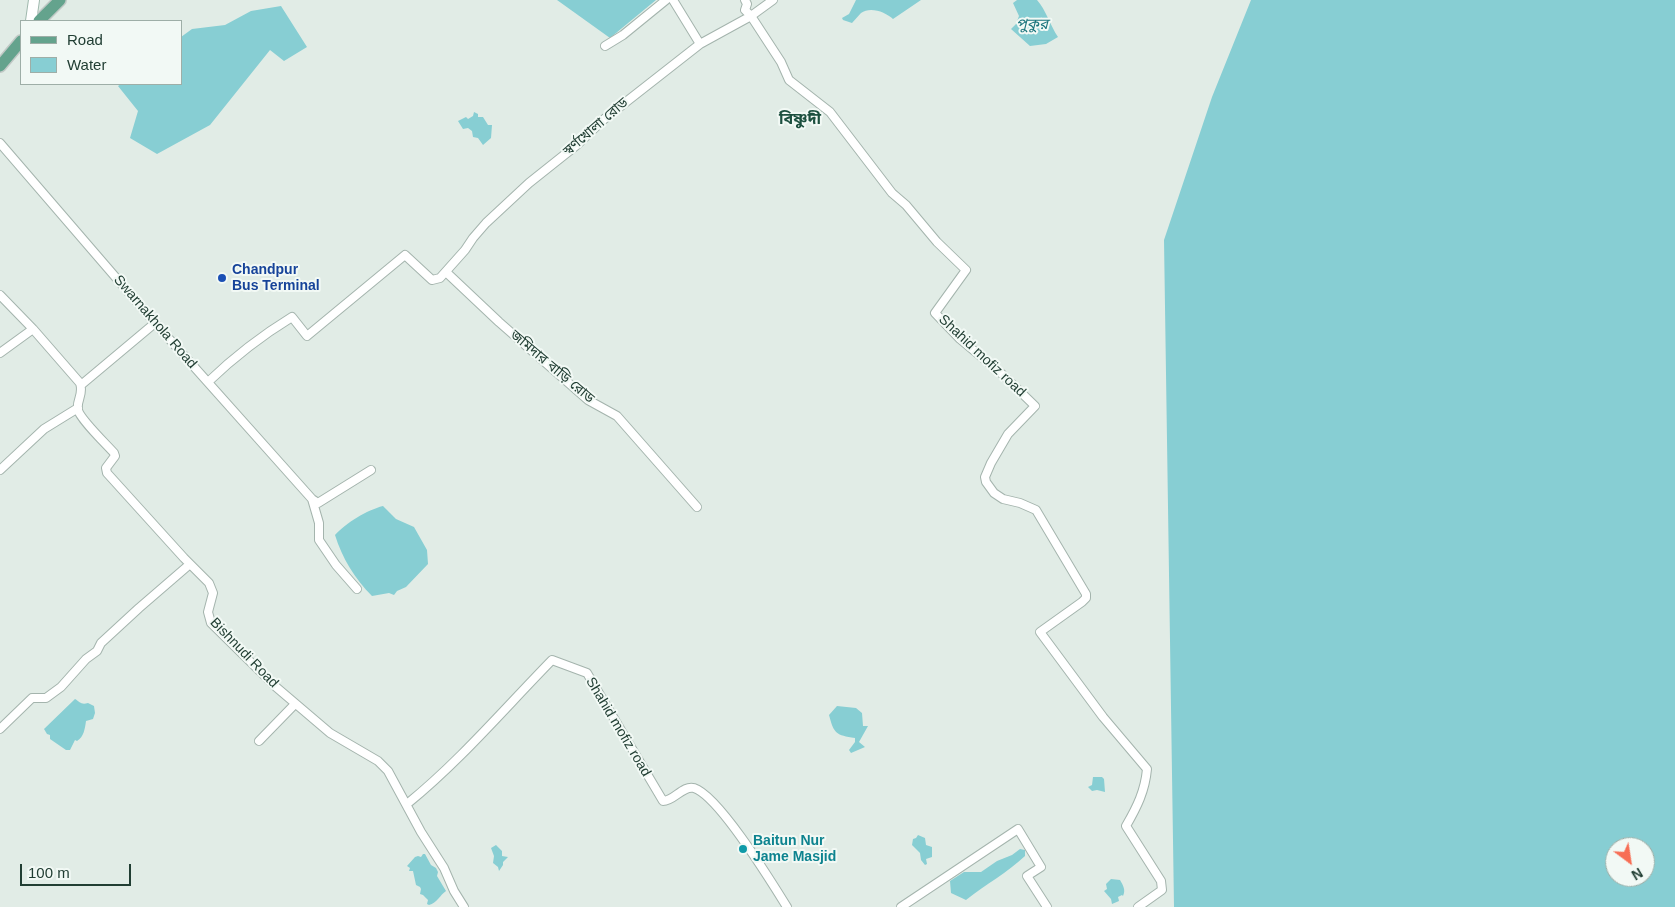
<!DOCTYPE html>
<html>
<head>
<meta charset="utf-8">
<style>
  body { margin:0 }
  #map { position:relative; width:1675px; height:907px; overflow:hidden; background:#e1ece6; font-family:Arial,sans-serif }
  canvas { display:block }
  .legend { position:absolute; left:20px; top:20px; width:162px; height:65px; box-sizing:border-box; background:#f2f9f5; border:1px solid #9eaea7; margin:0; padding:6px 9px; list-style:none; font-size:15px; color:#213e33 }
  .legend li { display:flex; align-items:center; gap:10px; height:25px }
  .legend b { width:25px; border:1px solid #9eaea7 }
  .north { position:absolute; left:1605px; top:837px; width:50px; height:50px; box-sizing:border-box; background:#f2f9f5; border:1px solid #9eaea7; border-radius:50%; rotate:149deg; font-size:14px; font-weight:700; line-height:20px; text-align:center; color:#213e33 }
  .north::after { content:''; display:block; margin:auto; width:18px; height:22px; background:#f76e55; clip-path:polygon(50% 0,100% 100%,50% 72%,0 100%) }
  .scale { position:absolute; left:20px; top:864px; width:111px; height:22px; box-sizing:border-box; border:2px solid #213e33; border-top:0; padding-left:6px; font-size:15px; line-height:18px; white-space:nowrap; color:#213e33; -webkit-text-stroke:4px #f2f9f5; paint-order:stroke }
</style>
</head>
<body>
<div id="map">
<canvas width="1675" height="907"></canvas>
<ul class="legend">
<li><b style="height:6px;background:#64a38d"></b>Road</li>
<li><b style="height:14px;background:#87ced3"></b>Water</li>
</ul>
<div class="north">N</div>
<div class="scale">100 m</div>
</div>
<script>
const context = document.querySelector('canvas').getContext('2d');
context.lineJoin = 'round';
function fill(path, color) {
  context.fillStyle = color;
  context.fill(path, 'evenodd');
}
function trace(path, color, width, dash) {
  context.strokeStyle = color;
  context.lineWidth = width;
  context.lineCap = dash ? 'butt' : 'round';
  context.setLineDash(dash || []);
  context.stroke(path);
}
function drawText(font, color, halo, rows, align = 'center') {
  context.font = font + ' Arial,"Noto Sans Bengali",sans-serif';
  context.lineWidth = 4;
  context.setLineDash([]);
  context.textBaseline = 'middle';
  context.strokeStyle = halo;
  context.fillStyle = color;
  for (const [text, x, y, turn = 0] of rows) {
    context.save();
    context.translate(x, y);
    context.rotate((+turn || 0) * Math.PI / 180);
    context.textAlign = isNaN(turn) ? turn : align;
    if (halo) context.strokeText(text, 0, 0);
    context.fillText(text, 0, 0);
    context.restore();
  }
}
fill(new Path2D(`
  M557 0H656L610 38Z
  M856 0H921L893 19C886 12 870 6 861 13 858 16 855 20 852 23L843 20 842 18 849 14Z
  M1017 0H1037C1046 10 1050 25 1058 37L1046 44 1030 46 1011 29 1016 24 1019 16 1013 3Z
  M1251 0H1675V907H1174L1164 240 1212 97ZM1615 847H1645V877H1615Z
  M281 6 307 47 284 61 270 50 210 125 157 154 130 138 138 111 118 86 121 84H181V37L192 29 225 25 251 11Z
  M474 112 478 114V117H483L488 125H492L491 138 483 145 478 138 473 137 472 131 468 128 463 129 458 121 466 117 468 119 473 116Z
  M383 506 396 519 414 527 427 550 428 564 406 587 397 591 394 595 389 593 372 596C355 579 342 558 335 535 346 523 367 510 383 506Z
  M75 699C80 702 81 705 88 703L94 706 95 713 93 719 86 721C85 728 84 737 77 741L75 740 70 750H66L50 739V735L47 734 44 729Z
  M837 706 856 708 862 713 863 726H868L859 742 865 747 851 753 849 750 855 742V738C836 735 834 734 829 715Z
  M1093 777H1102L1104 779 1105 792 1097 790 1092 791 1088 787 1092 785Z
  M918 835 925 838 926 845 932 847V857L926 859 927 864 925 865 921 860 920 853 912 845 913 839 916 838Z
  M496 845 502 851V856L508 857 503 862V865L499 871 498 867 493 863 494 856 491 848Z
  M1020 849 1025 850V856C1007 873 986 884 966 900L951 893 950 881 964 872H981L997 861 1012 855Z
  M423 854H425L431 865 436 868 438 872 437 876 446 891C440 895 437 903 429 905L427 904 428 900 423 895 420 894 421 889 420 887 416 885 413 871H409L410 868 407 866 415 857 418 856 421 857Z
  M1111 879 1120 880C1123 885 1126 890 1123 896L1122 895 1118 897 1119 901 1112 904 1111 899 1104 891 1107 889 1106 884Z`), '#87ced3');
const street = new Path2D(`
  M673 0 700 44
  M773 0 751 16 781 62 789 80 830 112 892 193 906 205 937 242 966 270 935 313 960 339 1002 374 1035 406 1008 434 991 463 985 477 986 482 994 493 1003 499 1020 503 1036 510 1086 594V598L1082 602 1040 632 1103 717 1147 769C1145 791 1137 807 1126 826L1161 881 1162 890 1138 907
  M605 46 623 35 666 0
  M0 143 155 323 312 499 318 503 371 470
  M446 272 499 322 588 400 617 416 697 507
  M0 295 33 329 80 383C84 395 76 400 78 410 80 419 107 445 114 453L115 456 106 468 107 473 184 558 209 583 213 593 208 612 211 623 276 687 330 733 378 761 388 771 421 832 444 868 454 891 464 907
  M0 353 33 329
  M208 382C234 357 261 336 292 317L307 336 405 255 432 280 440 278 465 250 473 238 486 223 529 183 578 144 603 120 700 44 751 16 745 10 747 4 745 0
  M81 385 155 323
  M0 470 44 429 78 408 65 416
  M312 499 319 523V540L336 565 357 589
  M0 729 32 698H46L61 687 86 659 97 651 101 643 139 608 190 564
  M259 741 295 704
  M407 804C460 761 504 709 552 660L587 673 663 801C674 801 683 785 694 788 719 796 772 883 787 907
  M901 907 1018 829 1041 867 1027 876 1047 907`);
const secondary = new Path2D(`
  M31 21 34 0`);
const primary = new Path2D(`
  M39 21 60 0
  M0 66 21 41`);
trace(street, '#a4b4ad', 10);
trace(secondary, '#9fb8ad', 12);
trace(primary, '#c1c9c6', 14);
trace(street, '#fff', 8);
trace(secondary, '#fff', 10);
trace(primary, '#64a38d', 11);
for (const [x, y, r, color] of [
  [222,278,5,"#1a4fb4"],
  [743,849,5,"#0f9aa8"]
]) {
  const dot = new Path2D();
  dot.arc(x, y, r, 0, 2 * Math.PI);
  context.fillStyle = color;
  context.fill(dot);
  trace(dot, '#f2f9f5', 2);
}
drawText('14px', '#213e33', '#f2f9f5', [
  ["স্বর্ণখোলা রোড",596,127,-41],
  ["Swarnakhola Road",155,322,49],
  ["Shahid mofiz road",982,356,43],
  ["জমিদার বাড়ি রোড",552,367,40],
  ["Bishnudi Road",244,653,46],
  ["Shahid mofiz road",618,727,59]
]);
drawText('bold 14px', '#164399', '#f2f9f5', [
  ["Chandpur",232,270],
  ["Bus Terminal",232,286]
], 'left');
drawText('bold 14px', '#0d838f', '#f2f9f5', [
  ["Baitun Nur",753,841],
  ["Jame Masjid",753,857]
], 'left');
drawText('italic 15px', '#19747c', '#f2f9f5', [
  ["পুকুর",1032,25]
]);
drawText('bold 16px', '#1c503f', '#f2f9f5', [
  ["বিষ্ণুদী",800,120]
]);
</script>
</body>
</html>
